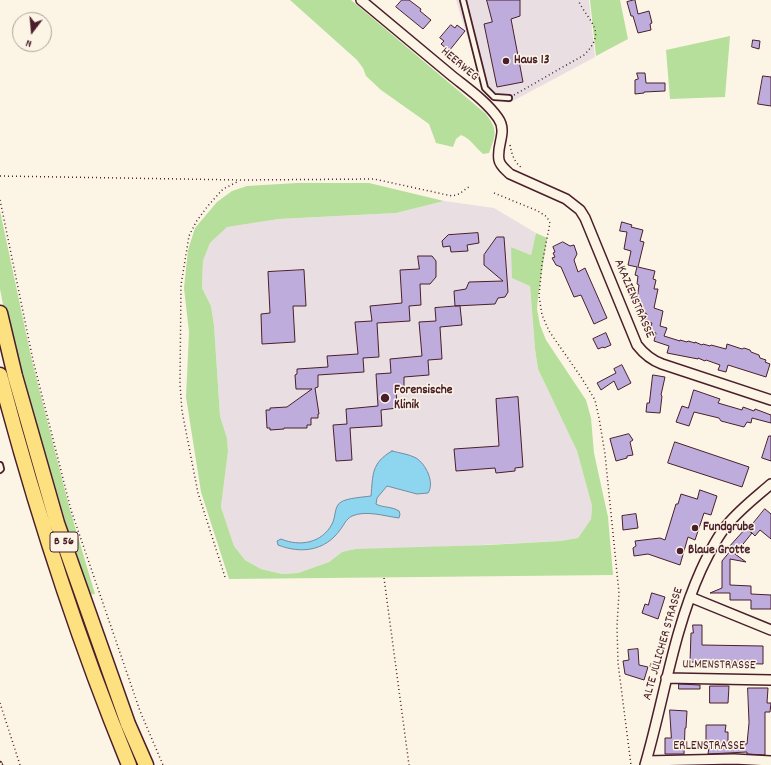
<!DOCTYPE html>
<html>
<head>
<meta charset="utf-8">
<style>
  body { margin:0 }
  #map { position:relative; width:771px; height:765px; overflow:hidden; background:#fcf5e5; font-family:Dekko,sans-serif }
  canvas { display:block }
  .north { position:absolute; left:12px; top:12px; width:40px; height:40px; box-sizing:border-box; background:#fcf5e5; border:1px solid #b59f9b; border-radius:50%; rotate:196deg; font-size:11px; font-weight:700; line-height:16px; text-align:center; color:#4a1f2b }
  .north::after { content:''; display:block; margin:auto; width:14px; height:18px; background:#4a1f2b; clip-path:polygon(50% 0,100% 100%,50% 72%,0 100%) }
</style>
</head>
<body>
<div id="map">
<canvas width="771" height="765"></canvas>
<div class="north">N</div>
</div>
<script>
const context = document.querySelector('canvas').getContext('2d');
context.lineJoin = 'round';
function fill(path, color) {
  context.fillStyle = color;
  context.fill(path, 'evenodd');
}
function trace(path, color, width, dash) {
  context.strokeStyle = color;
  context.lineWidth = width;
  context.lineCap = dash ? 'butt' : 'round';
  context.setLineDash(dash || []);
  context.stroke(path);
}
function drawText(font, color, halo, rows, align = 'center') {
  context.font = font + ' Dekko,sans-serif';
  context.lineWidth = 3;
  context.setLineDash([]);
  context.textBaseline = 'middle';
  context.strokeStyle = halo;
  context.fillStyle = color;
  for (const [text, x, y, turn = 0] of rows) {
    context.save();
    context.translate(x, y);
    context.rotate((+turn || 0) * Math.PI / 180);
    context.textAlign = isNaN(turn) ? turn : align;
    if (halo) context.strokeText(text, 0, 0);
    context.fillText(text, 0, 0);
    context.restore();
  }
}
fill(new Path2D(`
  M456 0H589L595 57 509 103 493 99 483 88Z
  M444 201 494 208 536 233 531 255 511 247 530 286 535 349 538 369 577 451 592 506 591 519 578 538 560 541 342 552 329 562 298 573 282 574 261 569 245 560 234 546 221 507 228 451 227 438 220 416 214 325 211 306 202 288 203 261 210 243 226 227 279 219 396 213Z`), '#e9dfe2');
fill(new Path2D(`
  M290 0H351L486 114C498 130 496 135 489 153L483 154C476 148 470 138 461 135L456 139 453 147 436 143 429 124 381 90 366 76 363 68 357 60Z
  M590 0H620L628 39 596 56Z
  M730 36 725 97 670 99 666 50Z
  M297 183H369L444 201 396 213 279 219 227 227 210 243 203 261 202 288 211 306 214 325 220 416 227 438 228 451 221 507 234 546 245 560 261 569 282 574 298 573 329 562 342 552 356 549 488 545 560 541 578 538 591 519 592 506 577 451 538 369 535 349 530 286 512 278 511 247 531 255 536 233 547 238 538 297 537 309 540 325 546 340 586 400 591 418 594 453 608 517 613 575 229 579 201 492 186 397 189 332 184 288 188 250 195 228 217 202 232 191 247 186Z
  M0 211 32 361 70 510 95 594 87 595 6 320 0 289Z`), '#b6df9b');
const water = new Path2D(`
  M392 451C399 453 409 454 416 458 426 464 435 483 428 493L417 494 387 486 377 498 376 504C383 508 391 506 399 511L400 514 399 518C384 516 366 510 352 516 346 519 344 525 340 530 325 551 301 554 278 545L277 541 281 539C300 547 322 543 332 524 336 517 334 506 341 502 347 498 364 497 371 496 373 475 371 463 392 451Z`);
fill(water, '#8ed6f0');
trace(water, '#738da1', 1);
const building = new Path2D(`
  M402 0H409L421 9 420 11 431 20 423 29 396 7Z
  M487 0H520V16L511 19 523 82 497 87 484 24 492 22Z
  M635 0 638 14 649 11 652 23 650 24 651 30 638 33 633 16H631L627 2Z
  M451 25 455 28 457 25 465 31 449 51 441 44 444 41 440 38Z
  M753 40 760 41 759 49 752 47Z
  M637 73H645L646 83H665V91L644 92V93L635 94V80L638 79Z
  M763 76 771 77V106L758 104Z
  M622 222 632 225 631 227 643 230 640 241 644 242 638 267 655 271 653 279 656 280 654 289H658L654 308 663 311 660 326 667 328 664 336 680 341V340L687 342 688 341 695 343V342L702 345 703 344 710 346 711 345 726 349 727 344 742 349 744 348 750 350 751 352 759 355 760 358 766 360 765 362 770 364 766 377 728 365 726 372 718 370 720 365 706 360 705 361 698 358V359L667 353 669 346 654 341 656 333 649 331 652 323 645 321 647 314 643 312 642 309 643 305 639 303 637 300 639 285 637 284 638 276 635 275 637 267 628 265 631 251 624 249 627 232 620 231Z
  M478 233 479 243 467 245 468 251 451 252 450 246 443 247 442 241 448 235Z
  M497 237H504L508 292 505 297 498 298 495 304 455 306 454 291 466 289 469 282 503 281 484 265V255Z
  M563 242 570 246 574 245 577 254 574 260 578 272 585 268 607 318 594 324 581 295 574 297 561 267 556 265 552 258 555 257 553 253 555 252 553 247Z
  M418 256H432L436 261V277L430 284H420L421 305 409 306 410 321 377 323 379 357 363 358 364 372 318 375V387L315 388 319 414H318V418H311V425H307V428H284V429L270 430V428H267L266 410H270V408L287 407 312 389H296L295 375 297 374V369L328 367 327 356 358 354 355 322 372 321 370 306 402 303 400 270 419 269Z
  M304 270 306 306H293L295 342 262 344 261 314 270 313 268 272Z
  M460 306 462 325 440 327 442 359 428 360 429 375 404 377V387L396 388 397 408 381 410 382 426 350 428 352 460 336 461 333 425 347 424 346 409 378 406 376 374 391 373 390 359 422 356 419 322 436 321 435 308Z
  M606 333 611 345 604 348 603 347 598 349 593 339Z
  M622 365 631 383 618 390 614 381 601 390 597 383 616 373 614 369Z
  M653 375 665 377 661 395 662 396 660 413 646 412 647 403H649Z
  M694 390 720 399 718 403 742 410 743 407 754 411 755 409 771 415V423L752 418 751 423 747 422 744 427 721 421 719 418 694 412 689 426 676 422 682 406 688 408Z
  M518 397 523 467 515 468V471L496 473 495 468 456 471 454 449 499 446 496 399Z
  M629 434 633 440 630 442 633 455 627 456V458L616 461 610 439Z
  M769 436H771V461L762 458Z
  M675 442 749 467 742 487 668 463Z
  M700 490 717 496 711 515 704 513 695 540 688 537 680 565 648 554 634 556 633 548 636 546 635 541 660 538 665 540 676 504H678L681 494 697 499Z
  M765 509 771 514V539L760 530 755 536 752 533 735 554 746 562 730 559V585L751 586V594L771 595V609H751V600H730V593H710L722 588V561L731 550 728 548 746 528 752 533 748 530Z
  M636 514 638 528 623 530 622 516Z
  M652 593 665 597 658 619 642 613 645 604 648 605Z
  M693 625H702V645L763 646V664L690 662 691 633H693Z
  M638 649 639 665 648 667 644 680 625 674 623 661 629 660 628 650Z
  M679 684 700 685V689H679Z
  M710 686H729L728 703H710Z
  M748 688H768L767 703H771L770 712H765V755L747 754V752L708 754 709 747H706V725H726L725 732H728V744H747L749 723Z
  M670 710 687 711 686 728H685L684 754H665V738H671Z`);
fill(building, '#beacdc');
trace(building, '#4a1f2b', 1);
const service = new Path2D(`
  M463 0 485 88 494 97 509 98
  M0 465 1 469 0 470`);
const minor = new Path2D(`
  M361 0C391 25 421 50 451 75 467 88 486 101 498 118 508 132 496 145 499 160 500 166 506 170 510 174L566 199 580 210 585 218 637 345C644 354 651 360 662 364L771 400
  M690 597 771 630
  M666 678 771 680
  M646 761 734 759 771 761
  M645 765C664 700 673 632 701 570 708 555 716 538 727 525 739 510 756 497 771 484`);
const primary = new Path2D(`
  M0 313 15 376 57 523 128 724 146 765
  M0 375C35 508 77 638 129 765`);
trace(service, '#4a1f2b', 8);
trace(minor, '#4a1f2b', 12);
trace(primary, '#4a1f2b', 17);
trace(new Path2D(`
  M514 95 584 55C608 31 589 23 578 0
  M510 145C512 155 514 162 523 169
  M0 176 241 180 374 179 452 196 459 194 470 186
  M494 193 538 211 547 217 550 223 542 264 539 296 542 315 549 331 581 377 595 400 599 418 605 454 619 593 617 626 618 663 631 765
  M0 200 33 360 71 510 140 711 163 765
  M225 577 198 493 182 411 180 384 181 285 189 236 196 222 207 207 223 189 239 181
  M384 578 409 765
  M0 703 20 765`), '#4a1f2b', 1.5, [1, 3]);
trace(service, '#fcf5e5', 4.5);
trace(minor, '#fcf5e5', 9);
trace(primary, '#fde080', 14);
const rail = new Path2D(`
  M0 763 1 765`);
trace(rail, '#4a1f2b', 4.5);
trace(rail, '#fcf5e5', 3, [9]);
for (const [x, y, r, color] of [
  [506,61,4,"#4a1f2b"],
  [385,398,5,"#4a1f2b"],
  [695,528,4,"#4a1f2b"],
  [680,551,4,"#4a1f2b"]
]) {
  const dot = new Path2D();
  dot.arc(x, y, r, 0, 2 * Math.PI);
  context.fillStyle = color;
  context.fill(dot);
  trace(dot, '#fcf5e5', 1.5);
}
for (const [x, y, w] of [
  [64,542,28]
]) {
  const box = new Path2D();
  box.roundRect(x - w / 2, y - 10, w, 20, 3);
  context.fillStyle = '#fcf5e5';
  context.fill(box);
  trace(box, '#4a1f2b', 1);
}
drawText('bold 12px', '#4a1f2b', null, [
  ["B 56",64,542]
]);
drawText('bold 13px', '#4a1f2b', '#fcf5e5', [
  ["Haus 13",514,61],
  ["Forensische",394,391],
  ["Klinik",394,406],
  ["Fundgrube",703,528],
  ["Blaue Grotte",688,551]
], 'left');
drawText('13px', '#4a1f2b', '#fcf5e5', [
  ["HEERWEG",459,65,40],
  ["AKAZIENSTRASSE",633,299,67],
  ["ALTE JÜLICHER STRASSE",664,644,-74],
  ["ULMENSTRASSE",719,666,1],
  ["ERLENSTRASSE",709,747]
]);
</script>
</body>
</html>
